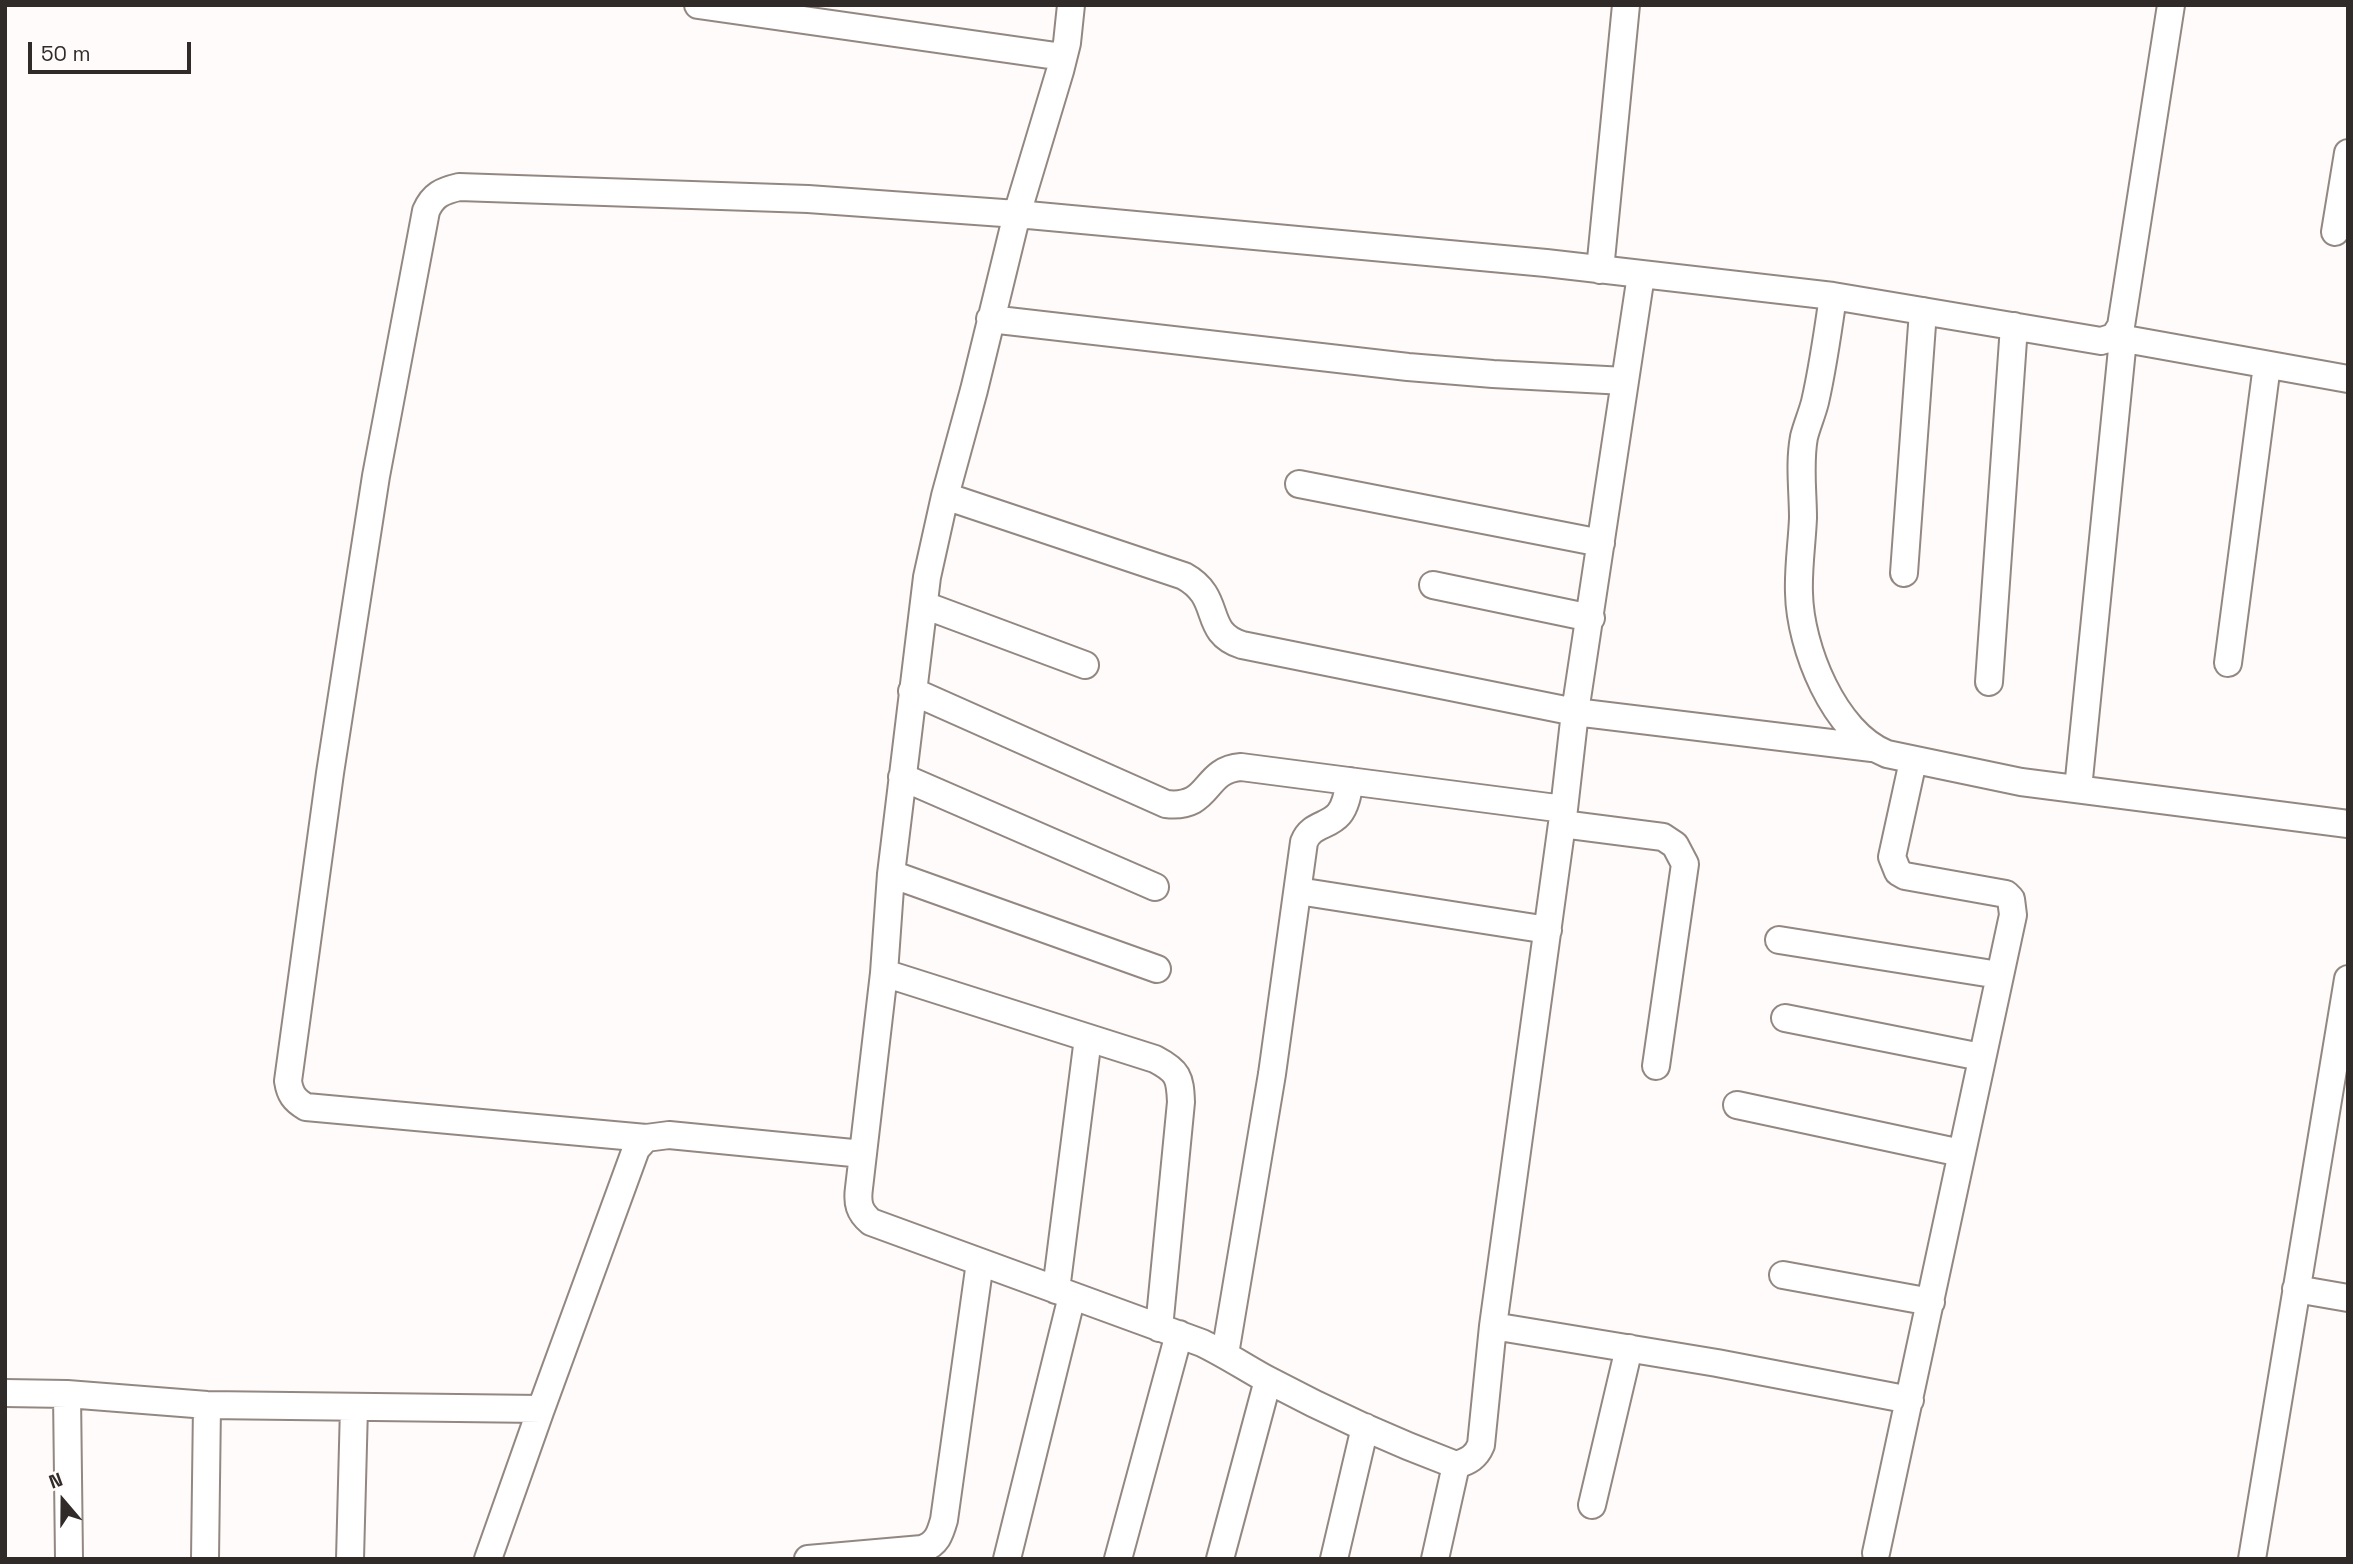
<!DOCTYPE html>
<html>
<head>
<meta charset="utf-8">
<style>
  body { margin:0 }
  #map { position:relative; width:2353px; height:1564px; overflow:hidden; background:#fefbfa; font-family:"Space Grotesk",sans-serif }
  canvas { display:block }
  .frame { position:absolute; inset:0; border:7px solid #302b29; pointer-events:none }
  .north { position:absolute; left:28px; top:1466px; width:70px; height:70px; -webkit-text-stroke:5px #fefbfa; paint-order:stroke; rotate:340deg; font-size:19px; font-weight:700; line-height:28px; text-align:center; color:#302b29 }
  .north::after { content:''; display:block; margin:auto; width:24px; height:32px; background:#302b29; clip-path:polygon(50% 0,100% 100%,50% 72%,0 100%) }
  .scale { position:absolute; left:28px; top:42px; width:163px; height:32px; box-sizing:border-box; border:4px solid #302b29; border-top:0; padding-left:9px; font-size:21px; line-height:24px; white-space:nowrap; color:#302b29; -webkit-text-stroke:5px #fefbfa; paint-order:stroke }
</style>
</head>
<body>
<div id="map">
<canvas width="2353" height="1564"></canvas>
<div class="frame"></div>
<div class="north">N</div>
<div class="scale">50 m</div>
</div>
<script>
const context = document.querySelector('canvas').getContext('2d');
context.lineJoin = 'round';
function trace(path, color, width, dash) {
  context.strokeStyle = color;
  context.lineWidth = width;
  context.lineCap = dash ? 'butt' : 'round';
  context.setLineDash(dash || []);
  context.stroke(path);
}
const street = new Path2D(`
  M698 5 1063 57
  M1071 5 1067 43 1060 71 1017 214 974 390 945 496 927 577 891 874 884 973 859 1188C857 1203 859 1212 871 1222L1202 1343C1225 1354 1246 1368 1268 1380 1328 1412 1392 1441 1456 1465 1469 1461 1476 1457 1481 1445L1493 1326 1564 809 1575 712 1641 275
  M2335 232 2348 153
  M1600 270 1626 5
  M1833 296C1828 331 1823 367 1815 402 1812 414 1807 425 1804 437 1799 464 1803 491 1803 518 1802 543 1798 568 1799 593 1800 647 1834 733 1887 754L2021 782 2348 824
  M990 319 1408 367 1493 374 1625 381
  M2114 337 2348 379
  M1299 484 1601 543
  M945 496 1184 576C1224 598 1201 632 1242 645L1575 712 1872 748
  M1904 573 1923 311
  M1433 585 1591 618
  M924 605 1085 665
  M2228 663 2267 365
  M1989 682 2014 326
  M912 691 1166 804C1212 809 1202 770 1241 767L1564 809
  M902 777 1155 887
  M2078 789 2123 339
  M1562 824 1663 837 1675 845 1685 864 1656 1066
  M891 874 1157 969
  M1298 891 1548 930
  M1779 940 1999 975
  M884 973 1155 1059C1178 1071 1180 1077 1181 1102L1159 1328
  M1785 1018 1981 1057
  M1737 1105 1961 1153
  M646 1138 306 1107C294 1100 290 1094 288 1081L330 773 376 476 426 211C433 195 442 191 459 187L808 199 1017 214 1546 263 1833 296 2101 341 2114 337 2121 326 2171 5
  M1783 1275 1931 1302
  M2296 1289 2348 1298
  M1056 1290 1088 1038
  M1493 1326 1717 1363 1910 1400
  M1225 1354 1272 1074 1304 842C1311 824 1328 827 1339 814 1346 806 1348 792 1350 781
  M5 1393 67 1394 207 1405 541 1409 636 1149 646 1138 669 1135 863 1154
  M67 1394 69 1559
  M1592 1505 1629 1348
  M1876 1553 2013 915 2011 899 2006 894 1905 876 1898 872 1892 857 1913 761
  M205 1559 207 1405
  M350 1559 354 1407
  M488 1559 541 1409
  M808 1559 922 1549C937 1544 940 1534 944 1520L980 1262
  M1007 1559 1072 1296
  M1118 1559 1179 1334
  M1220 1559 1268 1380
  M1334 1559 1365 1427
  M1435 1559 1456 1465
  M2252 1559 2348 979`);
trace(street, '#938782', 30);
trace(street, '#fff', 26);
</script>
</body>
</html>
